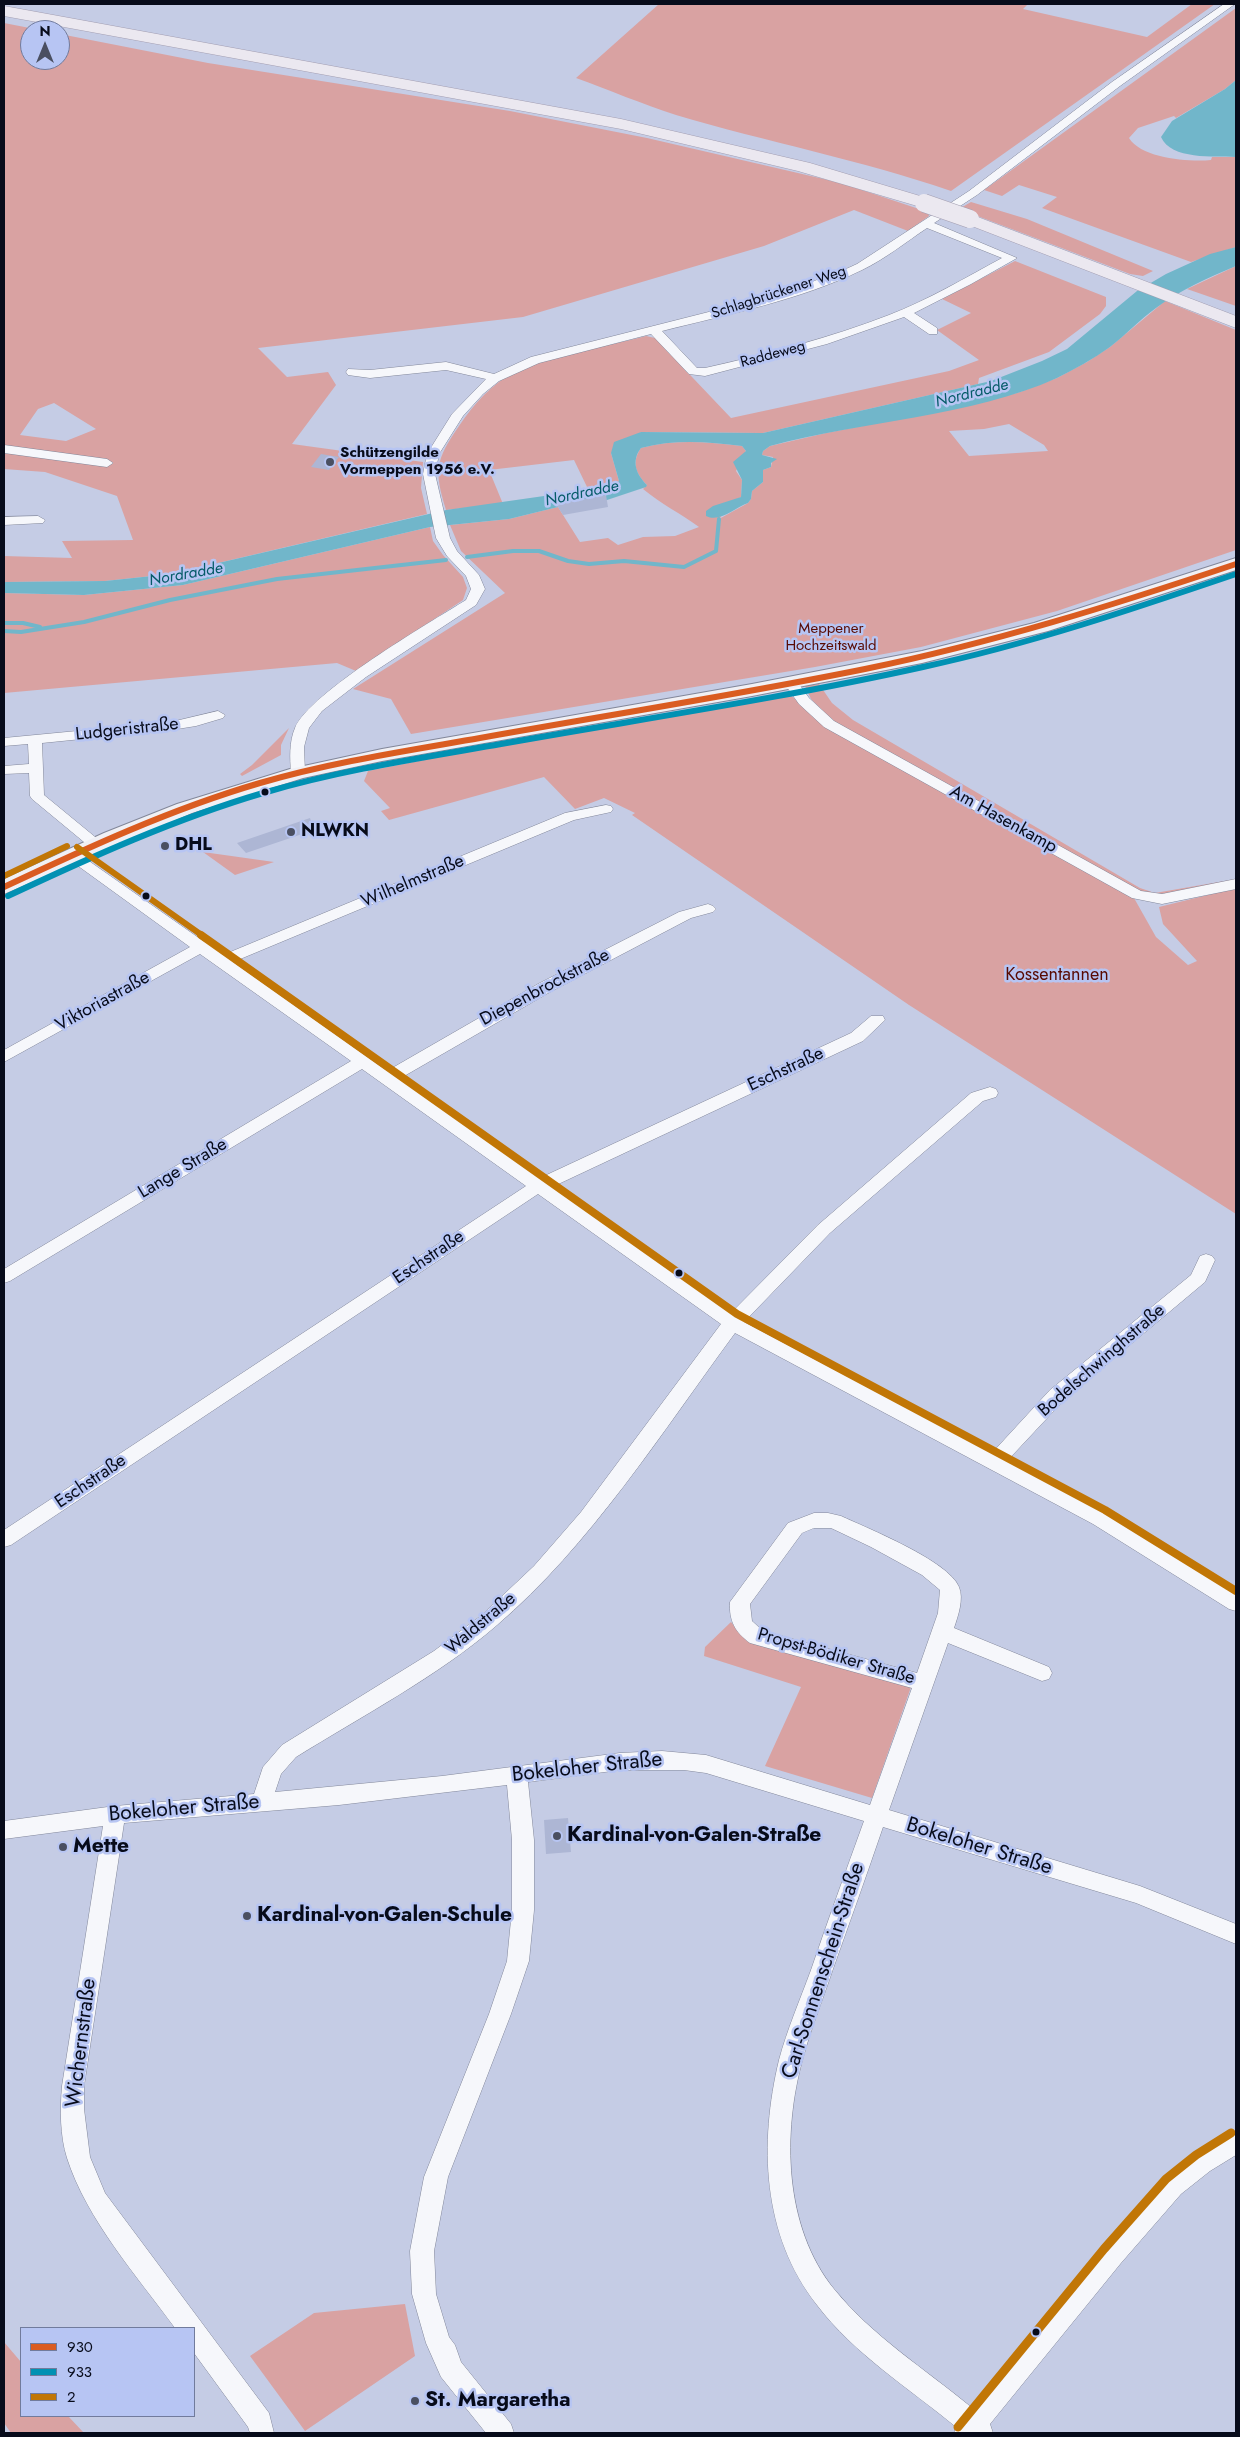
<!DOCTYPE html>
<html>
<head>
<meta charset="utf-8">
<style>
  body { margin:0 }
  #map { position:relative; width:1240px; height:2437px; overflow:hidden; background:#c5cce5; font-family:Jost,sans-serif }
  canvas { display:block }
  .frame { position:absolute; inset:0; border:5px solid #070b1a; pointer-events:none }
  .legend { position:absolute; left:20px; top:2327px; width:175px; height:90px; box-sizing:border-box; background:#b7c5f3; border:1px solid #717b9c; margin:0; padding:6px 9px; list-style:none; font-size:15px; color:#070b1a }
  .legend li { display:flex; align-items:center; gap:10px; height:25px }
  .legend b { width:25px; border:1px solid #717b9c }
  .north { position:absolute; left:20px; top:20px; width:50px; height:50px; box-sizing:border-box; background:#b7c5f3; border:1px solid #717b9c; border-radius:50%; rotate:0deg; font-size:14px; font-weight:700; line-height:20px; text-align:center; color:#070b1a }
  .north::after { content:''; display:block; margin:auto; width:18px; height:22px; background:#4a4f61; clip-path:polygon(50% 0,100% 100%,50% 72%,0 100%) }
</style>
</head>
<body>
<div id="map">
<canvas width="1240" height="2437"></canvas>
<div class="frame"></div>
<ul class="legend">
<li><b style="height:6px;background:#da5c21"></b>930</li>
<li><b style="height:6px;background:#0191b3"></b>933</li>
<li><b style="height:6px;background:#c17606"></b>2</li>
</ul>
<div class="north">N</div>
</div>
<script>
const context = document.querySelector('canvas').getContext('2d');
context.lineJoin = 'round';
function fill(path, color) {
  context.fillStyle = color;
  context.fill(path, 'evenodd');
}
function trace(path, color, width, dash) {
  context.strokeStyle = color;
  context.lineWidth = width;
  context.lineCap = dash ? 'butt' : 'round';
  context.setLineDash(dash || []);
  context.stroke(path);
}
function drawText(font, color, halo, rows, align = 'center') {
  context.font = font + ' Jost,sans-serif';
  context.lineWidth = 5;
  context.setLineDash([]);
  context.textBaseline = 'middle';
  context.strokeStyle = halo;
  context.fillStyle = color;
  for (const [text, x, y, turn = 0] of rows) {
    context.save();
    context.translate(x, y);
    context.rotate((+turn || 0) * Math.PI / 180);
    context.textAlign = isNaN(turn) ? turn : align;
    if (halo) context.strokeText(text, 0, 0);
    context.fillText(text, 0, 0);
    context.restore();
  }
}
fill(new Path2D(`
  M659 4H1028L1023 9 1147 37 1192 4H1215L951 191C861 160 767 142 676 115 642 104 609 90 576 78Z
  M1236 8V80L1225 89 1176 118 1174 116 1138 128 1129 138C1142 159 1190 162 1211 160L1212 157H1236V247L1191 262 1042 208 1057 197 1019 185 1002 196 984 190Z
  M4 23 40 30H30V60H60V34L208 63 510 111 647 138 841 183 928 212 929 216 908 231 854 210 764 246 523 317 258 348 287 377 328 372 336 385 292 444 423 462 421 488 427 514 171 574 105 581 4 582V556L72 558 62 541 133 540 117 496 45 472 4 469ZM54 403 96 429 66 441 20 435 38 409Z
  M971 202 1027 219 1153 271 1143 276 1130 274 959 209Z
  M1015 261 1106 297V306L1100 314 1049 352 979 378 978 384 763 433 641 432 611 453 619 481 614 486 588 489 574 460 489 470 503 504 446 510C434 470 435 461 459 426 474 404 492 383 517 371 555 354 605 347 646 336L655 338 731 418 949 371 979 360 937 330 971 313 942 299Z
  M1236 266V306L1187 289Z
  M1165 301 1236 330V550L1057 611 921 647 815 667 411 734 391 699 353 689 505 593 461 551 450 525 509 519 558 507 580 542 608 538 618 545 643 537 675 536 699 527C680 513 661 504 643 489L647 485C636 474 631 462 641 448 674 439 708 442 742 446L746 451 736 471 742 480 741 497 735 500 719 519 748 503 751 499 752 491 763 482V470L771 467 773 457 762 455 763 451 770 446 826 433 980 403 1020 392 1057 378 1087 362 1110 347ZM1009 424 1044 445 1048 451 969 456 949 431 984 429Z
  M430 527 433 541 443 555 463 577 467 588 463 600 356 671 337 663 4 693V593L84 595 183 585Z
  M819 684 832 703 853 720 1140 888 1155 893 1236 879V882L1155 895 1138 891 833 722 811 699 805 686Z
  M788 693 826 725 1134 898 1156 937 1188 965 1197 961 1163 924 1159 907 1236 888V1214L909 1005 632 815 635 813 604 798 575 809 544 777 389 820 381 811 390 808 364 781 368 771 545 736Z
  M289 728 281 745V755L242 776 240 774 252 765Z
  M203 852 274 862 235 875Z
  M731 1622 739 1632 911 1687 872 1798 765 1766 801 1687 704 1656 705 1647Z
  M405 2304 415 2356 305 2431 250 2356 314 2313Z
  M4 2342 21 2362V2416H68L84 2433H11L4 2423Z`), '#d9a2a2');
fill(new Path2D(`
  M1236 80V157C1214 156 1171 160 1161 137L1172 121 1225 89Z
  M1236 247V266C1208 278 1180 290 1156 308 1139 320 1126 335 1110 347 1093 359 1075 369 1057 378 971 417 862 421 770 446L763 451 762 455 777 459 771 463V467L763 470V482L752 491 751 499 748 503C734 508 720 523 706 516V511L713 506 741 497 742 480 733 462 746 451 742 446C708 442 675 439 641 448 631 461 636 474 647 485L646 487 607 500 582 503 580 500 557 504 558 507 509 519 430 527 183 585 84 595 4 593V582L105 581 171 574 446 510 614 486 619 481 611 453 614 442 641 432 763 433 991 381 1042 361 1067 349 1137 291 1166 274 1210 254Z`), '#71b6ca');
trace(new Path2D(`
  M467 557 513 551H539L568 561 589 564 624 561 684 567 716 551 719 519
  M4 623H23L40 627
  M4 631 21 632 84 622 170 600 277 579 446 560`), '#71b6ca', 4);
fill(new Path2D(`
  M321 454 339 457 329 470 311 467Z
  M606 495 608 507 563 515 556 504Z
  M310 818 314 830 246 853 237 843Z
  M568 1818 571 1852 546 1854 544 1820Z`), '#adb6d4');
const street = new Path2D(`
  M1224 4H1235L1120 86 977 195 934 223 1017 258 971 284 914 313 937 328V334H929L904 317 827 344 705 376 689 374 651 334 539 363 499 381 483 394 463 416 439 454 435 474 450 538 457 551 479 575 485 589 476 605 366 677 322 711 309 728 304 747 305 773 303 776H293L291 773C290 758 289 742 295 728 309 693 429 623 466 600L471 589 466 576 447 556 436 538 423 474 427 454 452 414 486 379 446 370 370 378 348 375 346 372 348 369 370 370 446 362 494 374 531 357 760 299 835 274 857 264 969 191 1112 82ZM927 228 1002 258C965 278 928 300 889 315 830 338 767 354 705 368H697L662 331C729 314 800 300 862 270 885 259 906 242 927 228Z
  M4 445 107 459 113 463 107 467 4 453Z
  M38 516 45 520 43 523 4 525V517Z
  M791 679 796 680 809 698 834 721 1141 891 1162 894 1236 879V889L1162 904 1132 898 824 727 799 704 784 683Z
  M218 711 225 715 223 718 196 726 171 730 42 743 44 795 100 841 103 844 100 847H90L32 799 30 796 29 773 4 774V766L29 764 28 744 4 746V738L171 722Z
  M606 805 611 806 613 809 611 812 574 820 233 962 387 1071 538 984 679 912 708 904 713 906 716 909 713 912 691 918 550 992 399 1079 540 1178 851 1033 871 1016H883L885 1020 863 1041 552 1187 731 1313 818 1225 971 1093 990 1087 996 1089 998 1093 996 1097 983 1101 830 1233 744 1322 992 1453 1050 1390 1191 1275 1200 1256 1206 1254 1212 1256 1215 1260 1205 1282 1064 1400 1007 1461 1107 1514 1236 1593V1611L1229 1609 1093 1524 735 1333C662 1432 590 1546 496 1626 438 1676 362 1716 296 1757L281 1774 275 1792 442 1776 620 1753 662 1751 706 1755 870 1805 912 1688 750 1643C735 1632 729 1621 730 1602L788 1523 814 1513H828L841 1516C867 1528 949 1561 959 1587 964 1599 958 1616 954 1628L1049 1667 1052 1673 1049 1679 1042 1681 948 1643 889 1810 1140 1886 1236 1924V1944L1136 1903 883 1827C867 1874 850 1921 833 1969 823 1999 811 2028 803 2058 782 2133 784 2227 834 2289 872 2336 925 2369 971 2407 1005 2367 1038 2326 1072 2285 1113 2235 1174 2152 1236 2131V2155L1210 2171 1181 2194 1121 2263 990 2424 993 2433H954L956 2427C909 2388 854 2354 817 2305 762 2235 759 2143 779 2060 787 2030 800 2000 811 1970 828 1920 846 1871 864 1821L706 1773 684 1770H620L528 1782 534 1840V1910L529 1961 511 2014 448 2177 434 2251 436 2294 449 2337 455 2345 461 2362 511 2424 514 2433H486L441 2377 426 2343 412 2294 410 2251 424 2177 489 2014 507 1961 512 1910V1840L507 1785 339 1805 124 1823 84 2086V2109L90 2157 105 2193 269 2413 274 2433H250L248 2427 194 2353V2328H175C137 2276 87 2220 67 2158 60 2136 60 2109 62 2086L103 1826 4 1839V1821L115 1806 254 1794 263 1767 282 1745 434 1651 482 1615 534 1566 581 1512 721 1324 538 1194 11 1545 4 1547V1530L526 1186 362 1069 10 1281 4 1283V1269L351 1061 200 954 4 1062V1050L190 947 63 855 66 852H76L203 941 209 943 223 955 565 813ZM814 1528H831L871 1547 922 1575 940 1590 938 1613 917 1673 763 1631 752 1621 750 1604 802 1533Z`);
const secondary = new Path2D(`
  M1236 558V570L1048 631 922 663 752 696 382 761 303 778 192 813 4 894V879L104 833 177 804 290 769 382 749 752 684 922 651 1034 623Z`);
const primary = new Path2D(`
  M4 6 621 119 810 163 930 199 933 203 930 207 924 208 798 171 621 129 4 16Z
  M970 214 1236 316V328L964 223 961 219 964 215Z`);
trace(street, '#82879a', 1);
trace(secondary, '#82879a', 2);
trace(primary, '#a39eb1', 1);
fill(street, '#f6f7fb');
fill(secondary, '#f0f0f5');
fill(primary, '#ebe8f0');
const primaryBridge = new Path2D(`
  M924 203 970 219`);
trace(primaryBridge, '#a39eb1', 19, []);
trace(primaryBridge, '#ebe8f0', 18);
trace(new Path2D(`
  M4 887C87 848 171 809 260 783 332 762 406 751 480 738 608 715 737 695 865 669 992 643 1114 605 1236 564`), '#da5c21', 6);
trace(new Path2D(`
  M8 896C91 857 175 819 263 793 341 770 421 758 501 744 642 719 783 698 923 667 1030 644 1133 609 1236 574`), '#0191b3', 6);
trace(new Path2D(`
  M77 847 203 936
  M4 876 67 846`), '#c17606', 6);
trace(new Path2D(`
  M201 935 737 1314 1105 1510 1236 1591`), '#c17606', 8);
trace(new Path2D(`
  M958 2427 1104 2249 1166 2179 1196 2155 1231 2133`), '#c17606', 9);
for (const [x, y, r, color] of [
  [330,462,5,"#4a4f61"],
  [265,792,4.5,"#070b1a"],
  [291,832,5,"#4a4f61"],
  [165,846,5,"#4a4f61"],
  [146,896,4.5,"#070b1a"],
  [679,1273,4.5,"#070b1a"],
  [557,1836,5,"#4a4f61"],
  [63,1847,5,"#4a4f61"],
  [247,1916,5,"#4a4f61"],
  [1036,2332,4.5,"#070b1a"],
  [415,2401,5,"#4a4f61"]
]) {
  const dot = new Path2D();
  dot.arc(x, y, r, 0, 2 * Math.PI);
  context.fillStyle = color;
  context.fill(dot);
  trace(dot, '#b7c5f3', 2);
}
drawText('15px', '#070b1a', '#b7c5f3', [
  ["Schlagbrückener Weg",779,293,-18],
  ["Raddeweg",773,355,-15]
]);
drawText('bold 15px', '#070b1a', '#b7c5f3', [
  ["Schützengilde",340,453],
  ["Vormeppen 1956 e.V.",340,470]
], 'left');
drawText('15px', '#580a02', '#b7c5f3', [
  ["Meppener",831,629],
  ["Hochzeitswald",831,646]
]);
drawText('italic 16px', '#055b68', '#b7c5f3', [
  ["Nordradde",972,394,-14],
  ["Nordradde",582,494,-12],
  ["Nordradde",186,575,-10]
]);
drawText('18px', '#070b1a', '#b7c5f3', [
  ["Ludgeristraße",127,730,-6],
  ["Am Hasenkamp",1003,820,29],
  ["Wilhelmstraße",413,882,-23],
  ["Diepenbrockstraße",545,988,-28],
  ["Viktoriastraße",103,1002,-29],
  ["Eschstraße",786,1070,-25],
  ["Lange Straße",183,1169,-31],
  ["Eschstraße",429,1258,-34],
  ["Bodelschwinghstraße",1102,1361,-41],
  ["Eschstraße",91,1482,-34],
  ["Waldstraße",481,1624,-40],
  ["Propst-Bödiker Straße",836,1657,16]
]);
drawText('bold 18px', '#070b1a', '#b7c5f3', [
  ["NLWKN",301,832],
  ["DHL",175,846]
], 'left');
drawText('18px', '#580a02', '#b7c5f3', [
  ["Kossentannen",1057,976]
]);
drawText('21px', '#070b1a', '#b7c5f3', [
  ["Bokeloher Straße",587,1768,-6],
  ["Bokeloher Straße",184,1809,-5],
  ["Bokeloher Straße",979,1847,17],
  ["Carl-Sonnenschein-Straße",824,1971,-72],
  ["Wichernstraße",82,2043,-83]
]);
drawText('bold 21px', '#070b1a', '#b7c5f3', [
  ["Kardinal-von-Galen-Straße",567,1836],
  ["Mette",73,1847],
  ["Kardinal-von-Galen-Schule",257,1916],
  ["St. Margaretha",425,2401]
], 'left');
</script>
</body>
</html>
